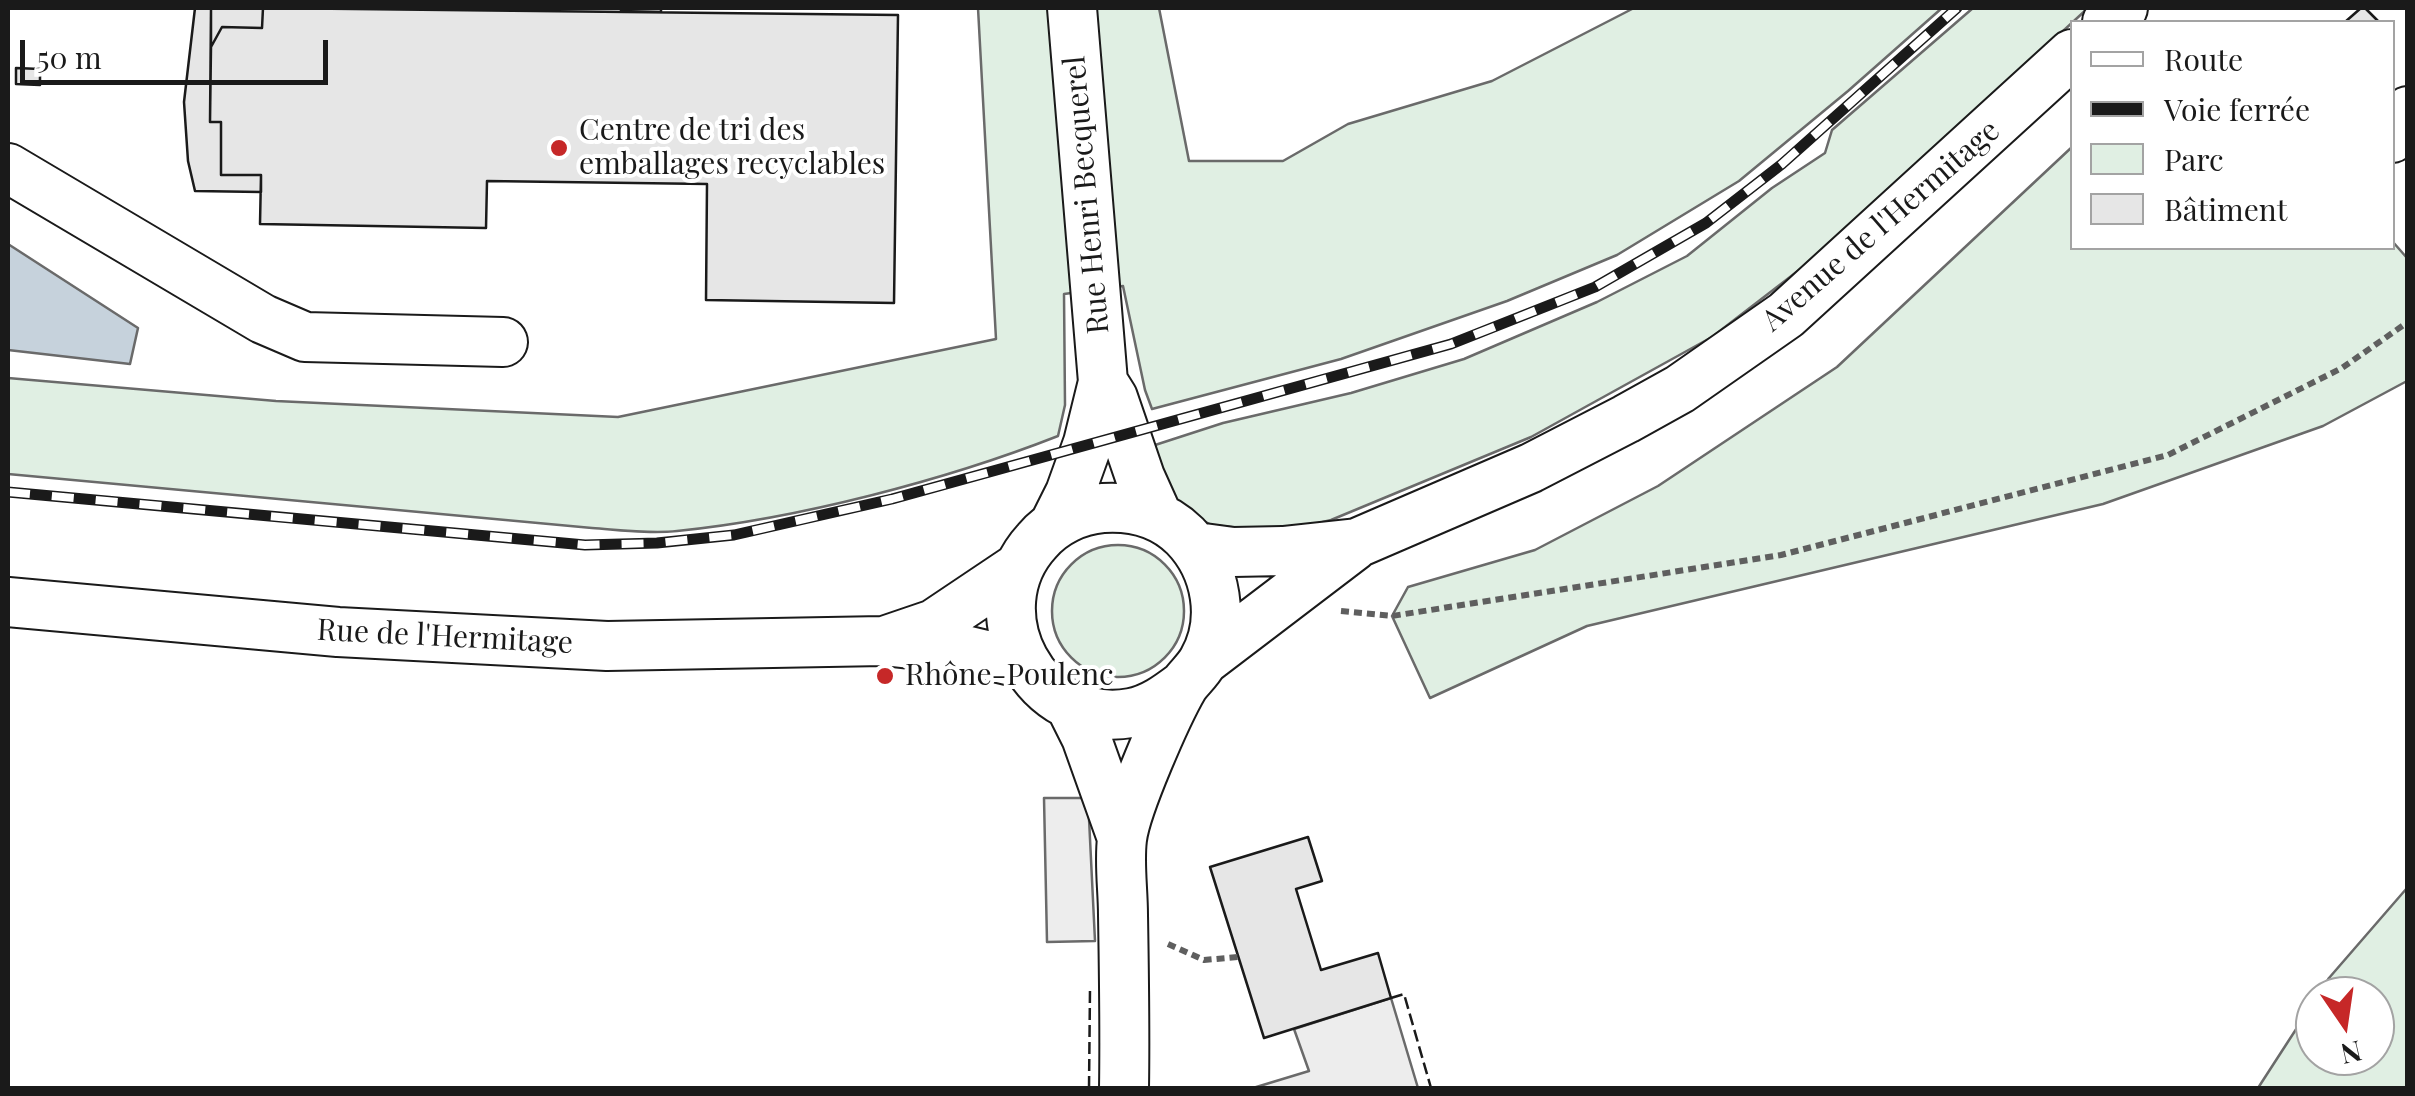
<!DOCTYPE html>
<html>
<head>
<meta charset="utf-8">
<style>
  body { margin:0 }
  #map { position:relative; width:2415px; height:1096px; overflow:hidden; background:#fff; font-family:"Playfair Display",serif }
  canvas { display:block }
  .frame { position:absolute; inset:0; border:10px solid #1a1a1a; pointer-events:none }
  .legend { position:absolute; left:2070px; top:20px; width:325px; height:230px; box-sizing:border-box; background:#fff; border:2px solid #a3a3a3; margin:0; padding:12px 18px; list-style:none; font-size:30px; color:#1a1a1a }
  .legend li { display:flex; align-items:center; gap:20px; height:50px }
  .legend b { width:50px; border:2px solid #a3a3a3 }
  .north { position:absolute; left:2295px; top:976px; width:100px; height:100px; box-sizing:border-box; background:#fff; border:2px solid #a3a3a3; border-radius:50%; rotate:167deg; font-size:28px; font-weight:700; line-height:40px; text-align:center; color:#1a1a1a }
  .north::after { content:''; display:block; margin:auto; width:35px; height:45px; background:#c62828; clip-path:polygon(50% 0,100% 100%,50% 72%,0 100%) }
  .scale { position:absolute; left:20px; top:40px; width:308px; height:45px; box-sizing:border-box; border:5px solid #1a1a1a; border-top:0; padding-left:12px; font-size:30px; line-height:35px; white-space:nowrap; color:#1a1a1a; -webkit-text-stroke:8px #fff; paint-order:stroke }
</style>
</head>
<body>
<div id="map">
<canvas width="2415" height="1096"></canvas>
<div class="frame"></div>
<ul class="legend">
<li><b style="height:12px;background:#fff"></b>Route</li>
<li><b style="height:12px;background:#1a1a1a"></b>Voie ferrée</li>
<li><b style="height:28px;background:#e0efe3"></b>Parc</li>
<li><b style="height:28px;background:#e6e6e6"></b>Bâtiment</li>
</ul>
<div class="north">N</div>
<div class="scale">50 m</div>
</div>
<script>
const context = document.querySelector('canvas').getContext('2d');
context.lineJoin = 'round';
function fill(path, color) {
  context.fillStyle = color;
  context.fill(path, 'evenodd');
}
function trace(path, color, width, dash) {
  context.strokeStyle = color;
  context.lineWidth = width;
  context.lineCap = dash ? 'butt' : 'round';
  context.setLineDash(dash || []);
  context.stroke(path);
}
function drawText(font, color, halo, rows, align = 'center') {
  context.font = font + ' "Playfair Display",serif';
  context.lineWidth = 8;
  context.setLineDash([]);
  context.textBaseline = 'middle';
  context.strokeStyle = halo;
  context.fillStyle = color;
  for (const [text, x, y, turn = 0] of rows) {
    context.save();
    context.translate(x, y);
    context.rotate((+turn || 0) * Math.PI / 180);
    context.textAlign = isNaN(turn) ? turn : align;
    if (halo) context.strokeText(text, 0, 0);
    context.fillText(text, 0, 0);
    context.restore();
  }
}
const green = new Path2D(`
  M978 8H1159L1189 161H1283L1348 124 1492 81 1634 8H1942L1848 91 1739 181 1617 255 1507 301 1341 359 1152 409 1145 390 1123 286 1064 294 1065 405 1058 436C946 480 797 519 677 531 650 534 620 530 592 528L8 474V378L276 401 618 417 996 339Z
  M1973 8H2088L1829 247 1712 337 1531 437 1331 520 1281 532 1211 525 1163 497 1152 446 1223 423 1351 393 1464 359 1597 302 1687 256 1772 188 1825 153 1832 130Z
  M2072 147V248H2392L2393 242 2407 258V381L2323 426 2103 504 1587 626 1430 698 1392 616 1408 587 1535 550 1658 486 1837 367Z
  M1052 611a66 66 0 1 1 132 0a66 66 0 1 1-132 0Z
  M2407 888V1088H2258L2315 1000V1056H2375V996H2318L2329 978Z`);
fill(green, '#e0efe3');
trace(green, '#6a6a6a', 2.5);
const parking = new Path2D(`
  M1044 798H1088L1095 941 1047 942Z
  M1391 998 1418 1088H1253L1309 1071 1294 1029Z`);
fill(parking, '#ededed');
trace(parking, '#6a6a6a', 2.5);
const water = new Path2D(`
  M8 244 138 328 130 364 8 350Z`);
fill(water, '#c6d2dc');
trace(water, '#6a6a6a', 2.5);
const building = new Path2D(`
  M195 8H211L210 122H221V175H261V192L195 191 188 161 184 102Z
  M211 8H263L262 28 222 27 211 47Z
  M263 8 898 15 894 303 706 300 707 184 487 181 486 228 260 224 261 175H221V122H210L211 47 222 27 262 28Z
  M621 8H661V12L621 11Z
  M2361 8H2365L2379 22H2345Z
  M16 68 40 69V85L16 84Z
  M1308 837 1322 881 1296 889 1321 970 1378 953 1391 998 1264 1038 1210 867Z`);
fill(building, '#e6e6e6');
trace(building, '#1a1a1a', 2.5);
const minor = new Path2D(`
  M2107 22 2123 8
  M2392 138 2408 111
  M8 168 263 319 305 337 503 342
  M1103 382 1113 398 1140 477 1158 517
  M1054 525 1070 493 1088 443 1103 382 1072 8
  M1196 547 1233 552 1283 551 1357 543 1531 468 1626 419 1680 389 1786 315 2072 54
  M8 602 338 632 607 646 883 641 965 650 1024 664
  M887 640 934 624 1019 567
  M1203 661 1354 546
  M1070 705 1086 737 1122 838
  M1124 1088C1125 1030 1124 973 1123 915 1123 890 1119 863 1122 839 1126 807 1167 714 1184 685 1190 677 1198 670 1203 661 1226 621 1217 569 1185 536 1163 514 1133 506 1103 508 1078 510 1053 522 1037 541 973 611 1035 730 1131 713 1152 709 1168 697 1184 685`);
trace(minor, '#1a1a1a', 52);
trace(new Path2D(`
  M1341 611 1392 616 1781 555 2168 455 2342 368 2408 322
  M1168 944 1204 960 1238 957`), '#5f5f5f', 6, [8, 5]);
trace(minor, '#fff', 48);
const rail = new Path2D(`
  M8 492 585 545 657 543 734 535 892 499 1451 344 1595 287 1706 223 1782 164 1957 8`);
trace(rail, '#1a1a1a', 11);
trace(rail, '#fff', 8, [22]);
trace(new Path2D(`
  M1391 998 1404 994 1431 1088
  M1089 1088 1090 989`), '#1a1a1a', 2.5, [12, 5]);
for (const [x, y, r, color] of [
  [559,148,10,"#c62828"],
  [885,676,10,"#c62828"]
]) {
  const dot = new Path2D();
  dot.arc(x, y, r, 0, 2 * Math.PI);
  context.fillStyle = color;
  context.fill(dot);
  trace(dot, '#fff', 4);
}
drawText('30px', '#1a1a1a', '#fff', [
  ["Centre de tri des",579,131],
  ["emballages recyclables",579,165],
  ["Rhône-Poulenc",905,676]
], 'left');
drawText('30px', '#1a1a1a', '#fff', [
  ["Rue Henri Becquerel",1087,195,-95],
  ["Avenue de l'Hermitage",1881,226,-41],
  ["Rue de l'Hermitage",445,637,3]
]);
</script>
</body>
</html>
